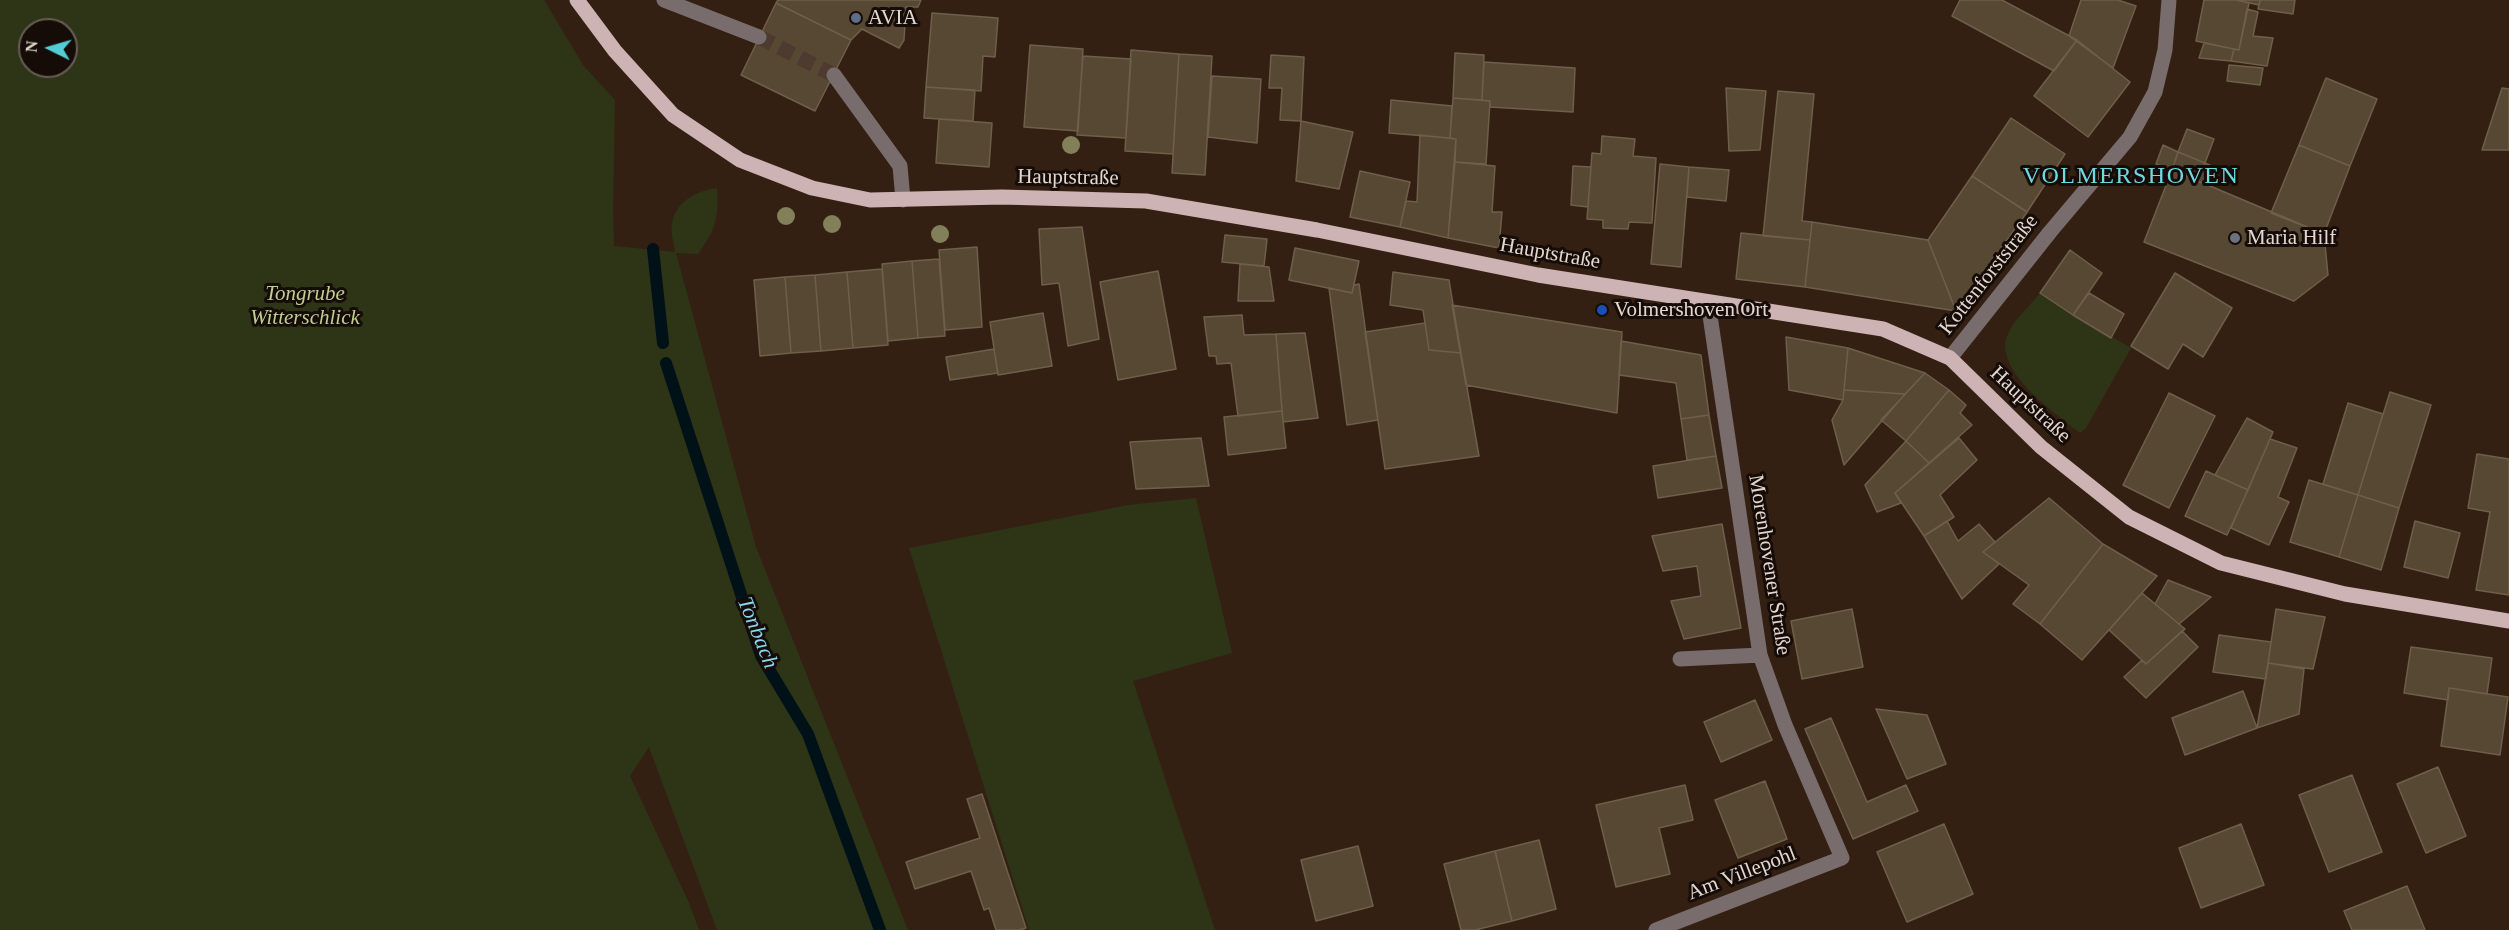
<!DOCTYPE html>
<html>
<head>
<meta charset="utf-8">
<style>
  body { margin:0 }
  #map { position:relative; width:2509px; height:930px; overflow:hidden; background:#342013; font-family:"Times New Roman",serif }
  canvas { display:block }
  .north { position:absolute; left:18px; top:18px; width:60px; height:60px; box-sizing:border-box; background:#150c07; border:2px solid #685d57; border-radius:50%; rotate:275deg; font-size:16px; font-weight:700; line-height:24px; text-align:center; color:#e4d7cf }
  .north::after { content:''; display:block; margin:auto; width:21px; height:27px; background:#52ccd5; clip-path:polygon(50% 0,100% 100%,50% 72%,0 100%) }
</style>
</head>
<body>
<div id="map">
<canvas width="2509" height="930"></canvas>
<div class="north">N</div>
</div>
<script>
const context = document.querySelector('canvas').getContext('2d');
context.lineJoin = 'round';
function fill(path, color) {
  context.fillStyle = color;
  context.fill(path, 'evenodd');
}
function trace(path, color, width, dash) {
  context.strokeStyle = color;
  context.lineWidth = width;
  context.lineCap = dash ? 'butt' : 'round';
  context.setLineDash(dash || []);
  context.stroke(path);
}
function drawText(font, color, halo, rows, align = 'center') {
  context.font = font + ' "Times New Roman",serif';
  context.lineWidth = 6;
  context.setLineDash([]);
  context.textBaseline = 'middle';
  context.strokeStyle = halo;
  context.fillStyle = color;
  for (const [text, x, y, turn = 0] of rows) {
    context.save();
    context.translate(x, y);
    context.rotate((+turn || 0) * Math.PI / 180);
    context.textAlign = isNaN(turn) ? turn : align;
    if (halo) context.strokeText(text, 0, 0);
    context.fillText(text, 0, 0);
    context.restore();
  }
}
fill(new Path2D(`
  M0 0H544L583 65 615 100 613 208 614 246 675 252C674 243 670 232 672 224 676 201 696 191 717 188 719 218 716 229 698 254L676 253 756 547 908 930H717L649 747 630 776 689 903 699 930H0ZM30 30H66V66H30Z
  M2040 293 2131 348 2086 428 2080 433C2057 415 1991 369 2008 334 2014 319 2030 306 2040 293Z
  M1196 498 1232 653 1133 681 1215 930H1029L909 548 1128 505Z`), '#2e3416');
trace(new Path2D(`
  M653 249 663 343
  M666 363 761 656 808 734 880 930`), '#001218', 12);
const building = new Path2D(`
  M778 0H921L918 7H906L904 40 899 48 862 29 851 40 776 3Z
  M1960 0H2002L2077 40 2054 71 1952 16Z
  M2081 0H2118L2136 6 2113 68 2069 36Z
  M2204 0H2236L2249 3 2239 50 2196 41Z
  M2236 0H2260L2259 5Z
  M2260 0H2295L2293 14 2258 9Z
  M776 3 851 40 815 111 741 75Z
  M2247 9 2258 12 2253 36 2273 38 2267 66 2231 61 2234 49 2239 50Z
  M932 13 998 18 995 57 983 56 981 91 926 87Z
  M2077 40 2130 82 2088 137 2034 96Z
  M2204 43 2234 49 2231 61 2199 58Z
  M1030 45 1083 49 1078 131 1024 127Z
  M1131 50 1179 54 1173 154 1125 151Z
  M1455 53 1484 55 1482 100 1453 98Z
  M1179 54 1212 56 1205 175 1172 173Z
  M1271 55 1304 57 1301 121 1280 120 1282 88H1269Z
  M1083 56 1131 59 1126 138 1077 135Z
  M1484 62 1575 68 1573 112 1490 107V101L1482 100Z
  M2229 65 2263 68 2260 85 2227 81Z
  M1212 76 1261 79 1257 143 1208 137Z
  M2326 78 2377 99 2350 166 2299 145Z
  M926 87 975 90 973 121 924 118Z
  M1726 88 1766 91 1760 150 1729 151Z
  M2502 88 2509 89V150H2482Z
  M1778 91 1814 94 1802 221 1812 222 1810 240 1763 236Z
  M1453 98 1490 101 1486 164 1455 162 1456 139 1450 138Z
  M1391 100 1452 106 1450 138 1389 133Z
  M2011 118 2065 154 2027 212 1972 176Z
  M939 119 992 123 989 167 936 163Z
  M1301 121 1353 132 1339 189 1296 181Z
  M2187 129 2214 139 2205 163 2178 152Z
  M1420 135 1456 139 1448 238 1400 227 1406 201 1417 202Z
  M1602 136 1635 139 1633 156 1656 158 1652 223 1629 222 1628 229 1603 228V220L1587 219 1592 153 1601 154Z
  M2163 145 2178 152 2172 170 2156 164Z
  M2299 145 2350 166 2324 234 2271 213Z
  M2178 152 2205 163 2197 181 2172 170Z
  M1455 162 1495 166 1492 212H1502L1499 248 1448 238Z
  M2205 163 2214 167 2207 185 2197 181Z
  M1660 164 1689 167 1681 267 1651 264Z
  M1573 166 1591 167 1588 207 1571 205Z
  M1689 167 1729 170 1726 201 1687 197Z
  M2172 170 2324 234 2328 275 2294 301 2144 242Z
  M1360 171 1410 182 1400 227 1350 217Z
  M1972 176 2027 212 1956 311 1928 240Z
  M1812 222 1928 240 1956 311 1805 287Z
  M1082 227 1099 339 1068 346 1059 283 1042 285 1039 229Z
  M1741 233 1810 240 1805 287 1736 279Z
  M1225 235 1267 239 1264 266 1222 262Z
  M977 247 982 327 945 330 939 250Z
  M1295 248 1359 261 1352 293 1289 280Z
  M2070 250 2102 273 2073 315 2040 293Z
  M939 259 945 336 918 338 912 261Z
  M912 261 918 338 888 341 882 264Z
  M1240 264 1269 267 1274 301H1238Z
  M882 269 888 345 853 348 847 272Z
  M1158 271 1176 369 1118 380 1100 282Z
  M847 272 853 348 821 351 815 275Z
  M1393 272 1449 280 1461 353 1429 350 1423 310 1390 305Z
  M2175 273 2232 308 2203 357 2183 344 2168 369 2131 346Z
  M815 275 821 351 791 353 785 277Z
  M785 277 791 353 760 356 754 280Z
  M1359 284 1378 420 1347 425 1329 288 1352 293 1354 285Z
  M2089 293 2124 314 2111 338 2073 315Z
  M1452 305 1622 332 1617 413 1466 385Z
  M1043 313 1052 366 998 375 990 322Z
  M1242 315 1244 335 1276 334 1282 411 1238 416 1231 363 1217 364 1216 356H1209L1204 317Z
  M1425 323 1429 350 1461 353 1479 456 1385 469 1365 332Z
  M1305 333 1318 418 1283 422 1276 334Z
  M1786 337 1848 348 1843 400 1789 390Z
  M1621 341 1701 355 1709 415 1681 419 1676 383 1619 375Z
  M1848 348 1925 373 1905 394 1844 390Z
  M994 349 998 373 950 380 946 357Z
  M1925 373 1949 390 1906 441 1881 420Z
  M1844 390 1905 394 1844 465 1832 420 1843 400Z
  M1949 390 1966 405 1960 413 1972 425 1929 463 1906 441Z
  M2390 392 2431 405 2399 508 2358 495Z
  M2169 393 2215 416 2169 508 2123 485Z
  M2348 403 2383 414 2358 495 2323 484Z
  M1282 411 1286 448 1228 455 1224 417Z
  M1709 415 1716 456 1687 460 1681 419Z
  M2247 418 2273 432 2248 490 2215 475Z
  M1201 438 1209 486 1136 489 1130 442Z
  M1959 438 1977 460 1940 495 1954 517 1924 536 1895 493Z
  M2270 439 2297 448 2278 497 2289 502 2269 545 2231 528Z
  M1906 441 1929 463 1895 493 1901 503 1877 512 1865 485Z
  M2477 454 2509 459V595L2476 590 2490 512 2468 508Z
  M1716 456 1722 488 1658 498 1653 466Z
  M2206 471 2248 490 2227 535 2185 516Z
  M2309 480 2358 495 2339 557 2290 542Z
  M2358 495 2399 508 2381 570 2339 557Z
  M2049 498 2103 544 2040 624 2013 604 2029 585 1983 552Z
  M1947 521 1958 541 1979 524 1995 542 1983 552 1999 564 1962 599 1924 536Z
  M2415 521 2460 533 2448 578 2404 567Z
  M1722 524 1741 628 1684 639 1671 601 1701 596 1697 566 1663 571 1652 536Z
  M2103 544 2157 576 2082 660 2040 624Z
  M2168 580 2211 597 2179 624 2155 604Z
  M2142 593 2185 629 2146 664 2109 630Z
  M1852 609 1863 667 1802 679 1791 621Z
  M2276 609 2325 617 2313 669 2268 663Z
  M2182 631 2198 647 2146 698 2124 677 2142 660 2146 664Z
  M2219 635 2271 642 2266 679 2213 672Z
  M2411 647 2492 658 2487 694 2449 688 2448 700 2404 693Z
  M2268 663 2304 669 2299 714 2257 728Z
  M2449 688 2508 697 2500 755 2441 746Z
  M2243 691 2257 728 2185 755 2172 718Z
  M1755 700 1772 740 1721 762 1704 722Z
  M1876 709 1927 715 1946 764 1907 779Z
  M1831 718 1867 802 1906 785 1918 811 1853 839 1805 729Z
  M2438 767 2466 836 2426 853 2397 784Z
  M2352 775 2382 852 2329 872 2299 795Z
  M1765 781 1787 839 1738 858 1715 800Z
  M1685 785 1693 820 1659 828 1670 874 1616 887 1596 805Z
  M982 794 1026 928 1019 930H996L989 908 984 910 971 871 915 889 906 862 980 838 967 799Z
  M1944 824 1973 894 1907 922 1877 852Z
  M2241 824 2264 885 2201 908 2179 848Z
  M1539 840 1556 909 1512 921 1495 851Z
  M1358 846 1373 906 1316 921 1301 860Z
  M1495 851 1512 921 1475 930H1461L1444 864Z
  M2407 886 2425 930H2352L2344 911Z`);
fill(building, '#564833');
trace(building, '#6e5f4a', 1.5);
trace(new Path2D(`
  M759 37 834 75`), '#4e3b2f', 15, [15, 8]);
trace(new Path2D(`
  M664 0 759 37
  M834 75 900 166 903 200
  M1950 358 2050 232 2130 137 2155 92 2165 50 2169 0
  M1680 659 1760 655
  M1656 930 1842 858 1785 725 1760 655 1708 302`), '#796c6d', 15);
trace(new Path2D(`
  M577 0 615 51 673 115 740 160 812 188 870 200 1002 197 1146 201 1317 230 1538 275 1883 329 1950 358 2041 447 2129 517 2221 563 2345 594 2509 621`), '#ceb3b5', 15);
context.fillStyle = '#818058';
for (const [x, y] of [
  [1071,145],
  [786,216],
  [832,224],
  [940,234]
]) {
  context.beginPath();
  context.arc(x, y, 9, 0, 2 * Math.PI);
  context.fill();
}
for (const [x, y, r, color] of [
  [856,18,6,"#5c6f8a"],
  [2235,238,6,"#6b7280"],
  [1602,310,6,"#1a4fb4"]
]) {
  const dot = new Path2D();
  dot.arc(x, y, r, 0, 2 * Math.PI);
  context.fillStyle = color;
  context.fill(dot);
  trace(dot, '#150c07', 2);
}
drawText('21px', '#e4d7cf', '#150c07', [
  ["AVIA",868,18],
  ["Maria Hilf",2247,238],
  ["Volmershoven Ort",1614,310]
], 'left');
drawText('21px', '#e4d7cf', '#150c07', [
  ["Hauptstraße",1068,178,1],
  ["Hauptstraße",1550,254,10],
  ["Kottenforststraße",1989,275,-52],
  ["Hauptstraße",2030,405,43],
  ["Morenhovener Straße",1769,565,81],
  ["Am Villepohl",1742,874,-21]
]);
drawText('italic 21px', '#c0ce91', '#150c07', [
  ["Tongrube",305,294],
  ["Witterschlick",305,318]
]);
drawText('italic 22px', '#89d5ee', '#150c07', [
  ["Tonbach",757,633,68]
]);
context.letterSpacing = '1.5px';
drawText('24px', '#6edae3', '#150c07', [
  ["VOLMERSHOVEN",2131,177]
]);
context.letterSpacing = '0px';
</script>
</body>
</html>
